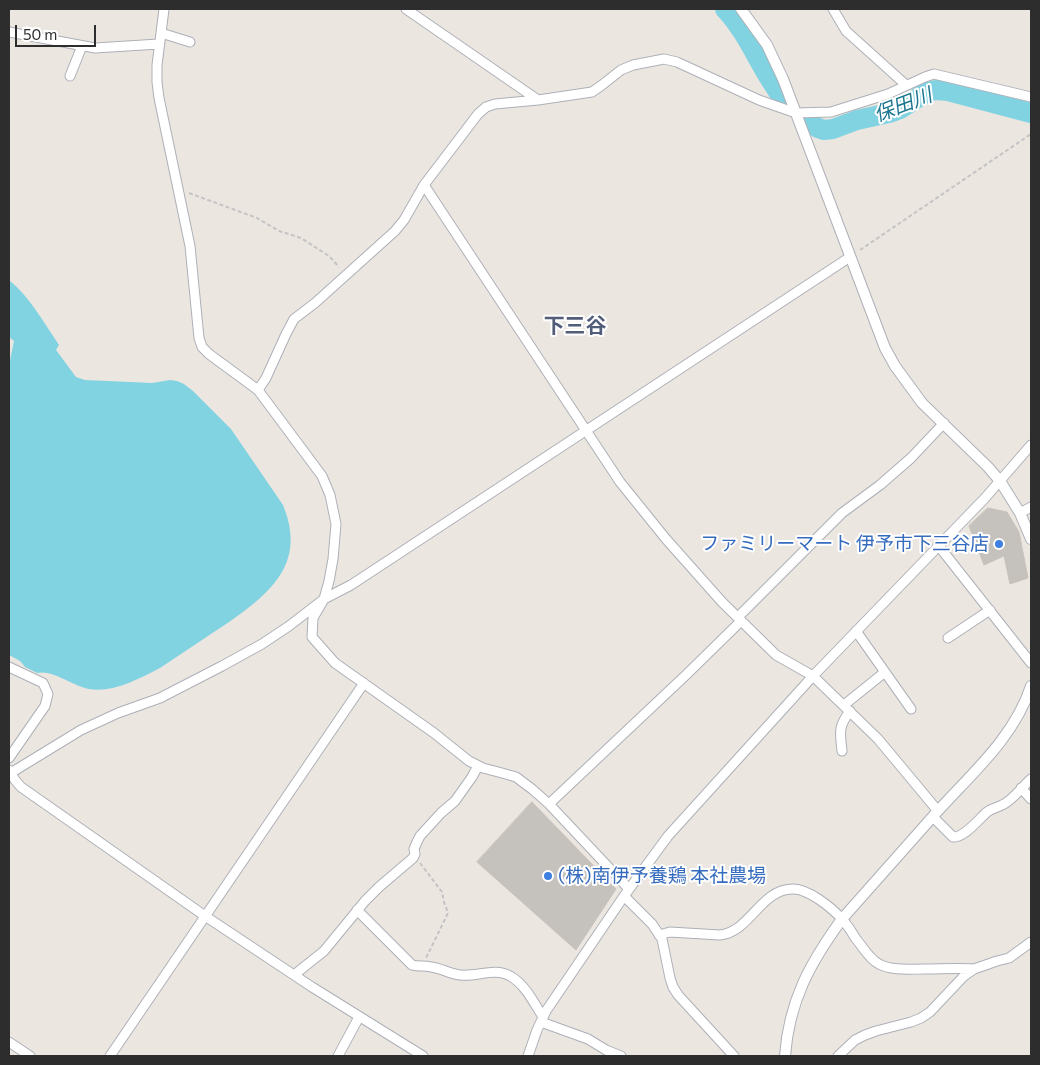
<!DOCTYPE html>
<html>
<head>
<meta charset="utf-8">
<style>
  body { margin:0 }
  #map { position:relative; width:1040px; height:1065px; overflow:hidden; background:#ece6e1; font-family:Commissioner,sans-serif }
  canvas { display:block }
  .frame { position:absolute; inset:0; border:10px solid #2d2d2d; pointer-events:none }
  .scale { position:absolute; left:15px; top:25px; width:81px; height:22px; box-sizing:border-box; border:2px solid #2d2d2d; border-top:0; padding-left:6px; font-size:15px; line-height:18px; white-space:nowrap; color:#2d2d2d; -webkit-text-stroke:4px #fff; paint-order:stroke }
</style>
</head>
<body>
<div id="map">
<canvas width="1040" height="1065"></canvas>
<div class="frame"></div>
<div class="scale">50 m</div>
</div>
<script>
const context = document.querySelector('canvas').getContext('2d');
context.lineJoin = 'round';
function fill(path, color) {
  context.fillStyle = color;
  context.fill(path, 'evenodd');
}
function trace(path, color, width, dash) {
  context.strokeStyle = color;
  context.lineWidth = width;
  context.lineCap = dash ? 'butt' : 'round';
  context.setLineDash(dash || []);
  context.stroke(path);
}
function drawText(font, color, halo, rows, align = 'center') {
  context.font = font + ' Commissioner,"Noto Sans JP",sans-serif';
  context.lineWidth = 4;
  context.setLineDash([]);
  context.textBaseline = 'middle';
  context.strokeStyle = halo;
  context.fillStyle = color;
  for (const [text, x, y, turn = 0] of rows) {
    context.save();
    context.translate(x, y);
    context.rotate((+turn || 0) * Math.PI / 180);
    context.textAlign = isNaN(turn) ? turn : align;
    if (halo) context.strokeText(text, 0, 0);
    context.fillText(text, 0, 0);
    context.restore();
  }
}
fill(new Path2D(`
  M9 280C30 297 44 323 59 345L56 350 76 377 85 380 152 383 170 380 177 381 184 384 193 391 231 429 283 505C290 522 294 542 287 561 276 593 235 618 208 636 192 647 176 657 160 668 139 679 113 693 89 689 73 686 52 669 37 673L25 667 20 661 9 655V365L14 341 9 337Z`), '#81d3e2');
trace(new Path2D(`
  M725 9C744 29 754 53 768 76 773 84 778 92 784 100
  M806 120 818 128 824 130 833 129 857 120 889 113 900 109 927 92 936 90 948 91 1031 113`), '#81d3e2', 20);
const building = new Path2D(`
  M988 508 1007 512 1019 532 1028 578 1010 584 1004 556 984 565 969 526Z
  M532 802 616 889 576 950 477 862Z`);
fill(building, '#c5c1bc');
trace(building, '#c8c2bb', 1);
const minor = new Path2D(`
  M164 9 157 65V82L159 98 190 246 199 338 202 347 209 354 258 390 322 476 330 495 336 524 333 559 329 581 324 599 313 618 312 637 335 663 434 733 469 761 483 768 502 773 516 777 532 789 549 804 629 889
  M406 9 538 100
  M833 9 846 31 906 85
  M9 32 95 48 159 44
  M161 33 190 42
  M70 76 82 46
  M424 185 620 482 666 539 722 602 776 655 813 676 878 739 938 811
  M258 390 266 378 286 334 294 319 315 303 395 231 404 220 424 185 478 114 486 107 495 104 538 100 592 92 602 85 621 70 633 65 664 59 677 62 759 100 796 113 831 112 888 94 925 77 934 74 1031 97
  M1020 513 1031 507
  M938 545 1031 663
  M738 617 842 513 880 485 911 458 944 423
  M856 631 911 709
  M948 638 990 610
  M9 667 43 683 48 694 45 706 9 758
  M844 705 885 672
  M842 751C840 732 838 727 850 711
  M9 770 15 780 21 787 205 916 312 987 423 1056
  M9 774 81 730 118 713 160 698 222 666 262 644 289 626 324 599 351 585 850 257
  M1021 788 1031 799
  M549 804 687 674 741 621
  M933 817 953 837C964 838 979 819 987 812 992 808 997 808 1002 805 1012 801 1023 786 1031 779
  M624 896 652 924 662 939 670 978 673 987 678 995 734 1056
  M357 910 412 965C419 967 424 965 431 967 441 968 450 974 460 975 477 977 495 967 510 976 525 984 534 1003 543 1017
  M659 935 670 932 720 935C750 932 760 890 792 889 808 888 832 908 843 920 848 926 852 932 856 939 863 947 869 959 879 964 892 971 910 969 924 969 941 969 957 968 974 969
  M294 975 324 951 365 901 379 887 413 858 415 854 414 849 417 842 420 836 441 813 455 801 472 777 478 766
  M541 1022 588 1039 606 1050 621 1056
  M9 1042 30 1056
  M110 1056 364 683
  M338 1056 359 1017
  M528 1056 537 1030 546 1011 624 896 668 836 813 676 985 498 1031 445
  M838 1056 855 1040 865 1035 876 1031 911 1022 921 1018 930 1012 964 976 974 969 997 961 1009 958 1031 942`);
const tertiary = new Path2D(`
  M741 9 767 45 783 79 885 348 895 366 922 403 988 467 1000 481 1020 513 1031 539
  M785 1056C789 1001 810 963 842 919 873 884 904 849 936 813 971 774 1014 738 1031 686`);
trace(minor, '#adb0b7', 11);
trace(tertiary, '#adb0b7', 12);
trace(new Path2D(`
  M189 193 257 218 279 231 301 238 329 256 339 267
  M860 250 1031 134
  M420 863 442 892 444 902 448 913 426 958`), '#c4c4c4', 2, [4, 2.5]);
trace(minor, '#fff', 9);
trace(tertiary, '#fff', 10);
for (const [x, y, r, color] of [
  [999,544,5,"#3f7fe0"],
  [548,876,5,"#3f7fe0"]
]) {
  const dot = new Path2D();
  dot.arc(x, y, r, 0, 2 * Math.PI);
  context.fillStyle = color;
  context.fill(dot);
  trace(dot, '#fff', 2);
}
drawText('19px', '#366cbe', '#fff', [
  ["ファミリーマート 伊予市下三谷店",989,544],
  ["(株)南伊予養鶏 本社農場",558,876,"left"]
], 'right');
drawText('italic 20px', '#1d7690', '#fff', [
  ["保田川",903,105,-21]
]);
drawText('bold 21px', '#525d79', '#fff', [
  ["下三谷",575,326]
]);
</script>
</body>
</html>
